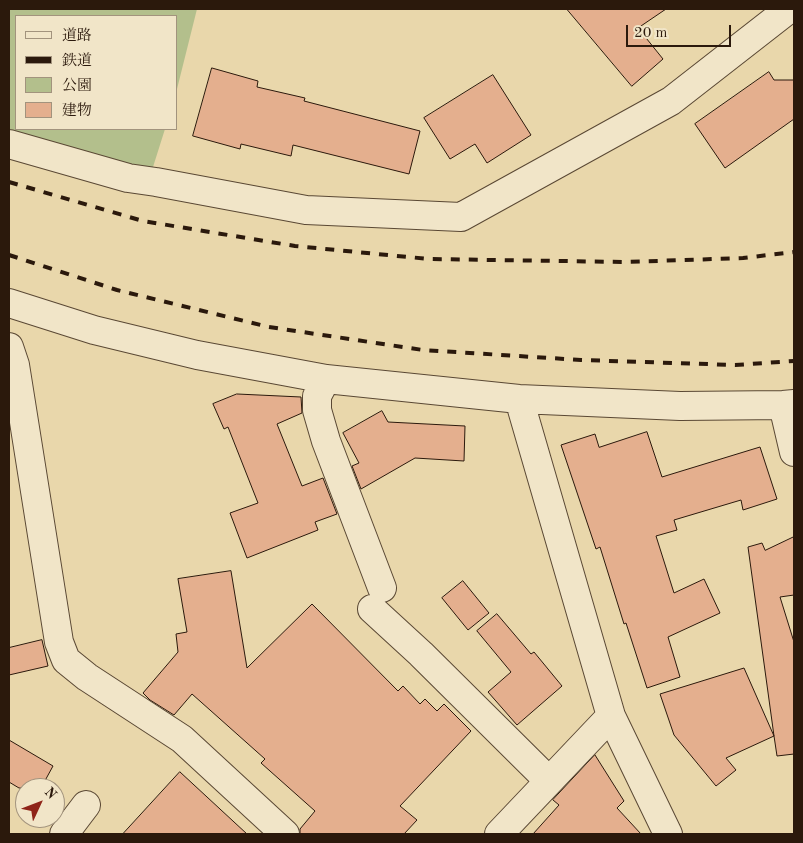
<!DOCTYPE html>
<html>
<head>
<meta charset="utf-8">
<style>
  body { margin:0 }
  #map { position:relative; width:803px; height:843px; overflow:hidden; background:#e9d7ab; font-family:"Old Standard TT","Noto Serif JP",serif }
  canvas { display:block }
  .frame { position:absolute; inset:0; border:10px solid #2b190c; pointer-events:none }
  .legend { position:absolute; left:15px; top:15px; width:162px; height:115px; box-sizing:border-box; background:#f1e5c8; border:1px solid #a2937d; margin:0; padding:6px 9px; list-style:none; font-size:15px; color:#2b190c }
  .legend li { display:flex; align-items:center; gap:10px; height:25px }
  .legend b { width:25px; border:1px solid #a2937d }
  .north { position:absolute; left:15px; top:778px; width:50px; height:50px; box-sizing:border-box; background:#f1e5c8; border:1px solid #a2937d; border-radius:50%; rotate:47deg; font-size:14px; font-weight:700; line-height:20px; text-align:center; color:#2b190c }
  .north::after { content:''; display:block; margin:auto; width:18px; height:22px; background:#8f2418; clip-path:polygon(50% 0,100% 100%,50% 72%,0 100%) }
  .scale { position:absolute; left:626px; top:25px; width:105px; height:22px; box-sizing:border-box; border:2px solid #2b190c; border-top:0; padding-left:6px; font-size:15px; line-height:18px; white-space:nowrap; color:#2b190c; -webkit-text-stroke:4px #f1e5c8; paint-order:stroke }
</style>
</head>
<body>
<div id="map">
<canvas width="803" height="843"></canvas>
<div class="frame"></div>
<ul class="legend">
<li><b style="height:6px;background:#f1e5c8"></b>道路</li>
<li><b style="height:6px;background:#2b190c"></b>鉄道</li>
<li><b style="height:14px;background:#b3bf8c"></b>公園</li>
<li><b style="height:14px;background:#e4af8e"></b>建物</li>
</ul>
<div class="north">N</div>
<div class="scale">20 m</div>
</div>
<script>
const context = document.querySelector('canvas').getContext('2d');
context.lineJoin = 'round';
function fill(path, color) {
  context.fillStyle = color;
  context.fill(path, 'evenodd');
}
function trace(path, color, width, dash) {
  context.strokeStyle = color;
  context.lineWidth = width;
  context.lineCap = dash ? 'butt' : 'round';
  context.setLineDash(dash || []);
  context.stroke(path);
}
fill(new Path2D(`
  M9 9H197L176 93V16H16V129H165L153 167 116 162 9 131Z`), '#b3bf8c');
const building = new Path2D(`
  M567 9H666L638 28 663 59 632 86Z
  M212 68 258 81 257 87 305 98 304 101 420 131 409 174 293 145 291 156 241 144 240 149 193 136Z
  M769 72 774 80H794V119L725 168 695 124Z
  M493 75 531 135 487 163 475 144 450 159 424 118Z
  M237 394 301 397 302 413 277 424 302 486 323 478 337 514 315 522 318 530 247 558 230 513 258 503 228 427 224 429 213 404Z
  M382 411 388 422 465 426 464 461 415 458 361 489 352 466 359 463 343 433Z
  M647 432 662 477 760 447 777 499 743 510 741 500 674 520 677 530 656 536 674 593 704 579 720 613 668 637 680 677 647 688 626 623 624 624 600 547 596 549 561 445 595 434 599 447Z
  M794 537V595L780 597 794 642V754L777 756 774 736 726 758 736 770 716 786 674 735 660 694 744 668 774 736 748 547 762 543 765 550Z
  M231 571 247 668 312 604 398 691 403 686 420 704 425 699 437 711 444 704 471 731 400 806 417 820 404 834H300V829L315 811 261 763 265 759 192 694 174 715 150 700 143 693 178 652 176 634 187 632 178 579Z
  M463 581 489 613 468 630 442 598Z
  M497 614 531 654 534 652 562 686 517 725 488 692 511 672 477 631Z
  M42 640 48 666 9 675V648Z
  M9 740 53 766 41 788H19L9 782Z
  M595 755 624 801 617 808 641 834H533L559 805 553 800Z
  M180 772 247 834H123Z`);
fill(building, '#e4af8e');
trace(building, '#2b190c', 1);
const minor = new Path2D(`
  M9 144 128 178 156 182 306 210 461 217 671 101 789 9
  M9 303 94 330 197 355 326 379 519 399 680 406 783 405 794 404
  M9 347 15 365 59 642 66 660 87 677 182 739 285 834
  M326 379 317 396V410L326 441 382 588
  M519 399 611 716 668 834
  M783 405 794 452
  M372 609 421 654 549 781
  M64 834 86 805
  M499 834 611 716`);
trace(minor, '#5a4834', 30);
trace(minor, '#f1e5c8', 28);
trace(new Path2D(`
  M9 182 143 221 295 246 429 259 626 262 743 258 794 252
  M9 255 117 290 269 327 423 350 581 360 735 365 794 361`), '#2b190c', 4, [9, 9]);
</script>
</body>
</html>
